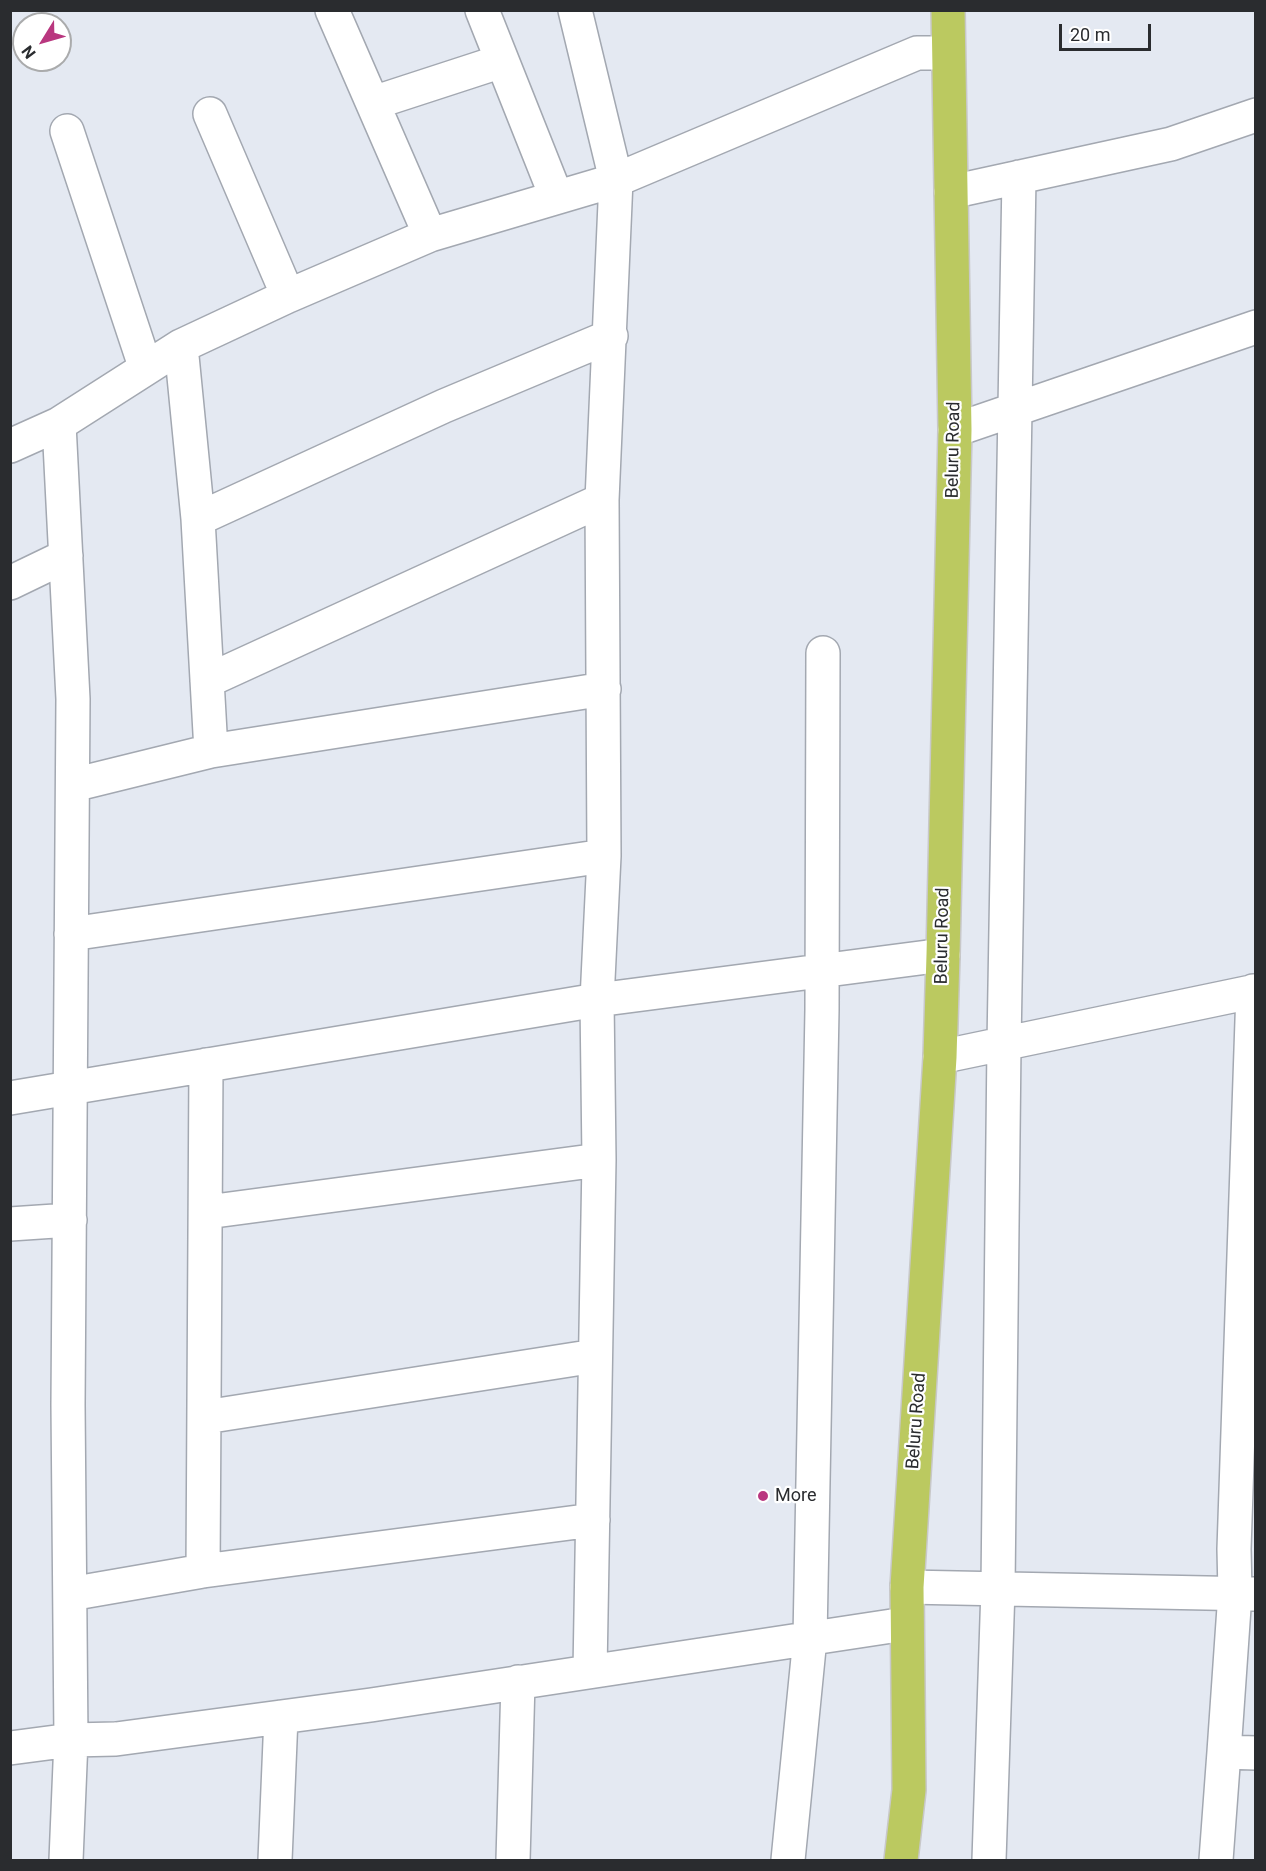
<!DOCTYPE html>
<html>
<head>
<meta charset="utf-8">
<style>
  body { margin:0 }
  #map { position:relative; width:1266px; height:1871px; overflow:hidden; background:#e4e9f2; font-family:Roboto,sans-serif }
  canvas { display:block }
  .frame { position:absolute; inset:0; border:12px solid #2a2c2f; pointer-events:none }
  .north { position:absolute; left:12px; top:12px; width:60px; height:60px; box-sizing:border-box; background:#fff; border:2px solid #aaabac; border-radius:50%; rotate:233deg; font-size:16px; font-weight:700; line-height:24px; text-align:center; color:#2a2c2f }
  .north::after { content:''; display:block; margin:auto; width:21px; height:27px; background:#b9377f; clip-path:polygon(50% 0,100% 100%,50% 72%,0 100%) }
  .scale { position:absolute; left:1059px; top:24px; width:92px; height:27px; box-sizing:border-box; border:3px solid #2a2c2f; border-top:0; padding-left:8px; font-size:18px; line-height:21px; white-space:nowrap; color:#2a2c2f; -webkit-text-stroke:4px #fff; paint-order:stroke }
</style>
</head>
<body>
<div id="map">
<canvas width="1266" height="1871"></canvas>
<div class="frame"></div>
<div class="north">N</div>
<div class="scale">20 m</div>
</div>
<script>
const context = document.querySelector('canvas').getContext('2d');
context.lineJoin = 'round';
function trace(path, color, width, dash) {
  context.strokeStyle = color;
  context.lineWidth = width;
  context.lineCap = dash ? 'butt' : 'round';
  context.setLineDash(dash || []);
  context.stroke(path);
}
function drawText(font, color, halo, rows, align = 'center') {
  context.font = font + ' Roboto,sans-serif';
  context.lineWidth = 4.5;
  context.setLineDash([]);
  context.textBaseline = 'middle';
  context.strokeStyle = halo;
  context.fillStyle = color;
  for (const [text, x, y, turn = 0] of rows) {
    context.save();
    context.translate(x, y);
    context.rotate((+turn || 0) * Math.PI / 180);
    context.textAlign = isNaN(turn) ? turn : align;
    if (halo) context.strokeText(text, 0, 0);
    context.fillText(text, 0, 0);
    context.restore();
  }
}
const minor = new Path2D(`
  M332 10 430 235
  M482 10 556 196
  M575 10 616 180 602 500 604 856 597 1000 599 1160 590 1671
  M373 103 502 61
  M210 114 288 296
  M67 131 145 366
  M951 192 1171 144 1256 115
  M181 346 198 519 211 751 604 689
  M59 424 73 699 68 1404 71 1740 66 1860
  M955 430 1256 327
  M10 446 59 424 181 346 288 296 430 235 616 180 917 53H948
  M198 519 444 406 611 336
  M10 583 66 556
  M207 681 602 500
  M73 785 211 751
  M71 934 604 856
  M1253 991 1234 1549 1235 1593 1224 1752 1256 1753
  M940 1057 1256 991
  M10 1098 597 1000 943 955
  M207 1212 599 1160
  M10 1224 70 1220
  M205 1417 595 1356
  M203 1571 206 1065
  M907 1587 1256 1594
  M70 1594 203 1571 593 1520
  M10 1748 71 1740 116 1739 371 1705 905 1624
  M275 1860 281 1717
  M513 1860 518 1682
  M788 1860 810 1638 822 1010 823 653
  M989 1860 998 1588 1004 1044 1019 177
  M1216 1860 1224 1752`);
const highway = new Path2D(`
  M901 1860 909 1790 907 1587 940 1057 943 955 955 430 948 10`);
trace(minor, '#a3a8b1', 36);
trace(highway, '#c8c8c9', 36);
trace(minor, '#fff', 33);
trace(highway, '#bbc960', 33);
for (const [x, y, r, color] of [
  [763,1496,6,"#b9377f"]
]) {
  const dot = new Path2D();
  dot.arc(x, y, r, 0, 2 * Math.PI);
  context.fillStyle = color;
  context.fill(dot);
  trace(dot, '#fff', 2);
}
drawText('18px', '#2a2c2f', '#fff', [
  ["Beluru Road",954,450,-89],
  ["Beluru Road",943,936,-89],
  ["Beluru Road",917,1421,-86]
]);
drawText('18px', '#2a2c2f', '#fff', [
  ["More",775,1496]
], 'left');
</script>
</body>
</html>
